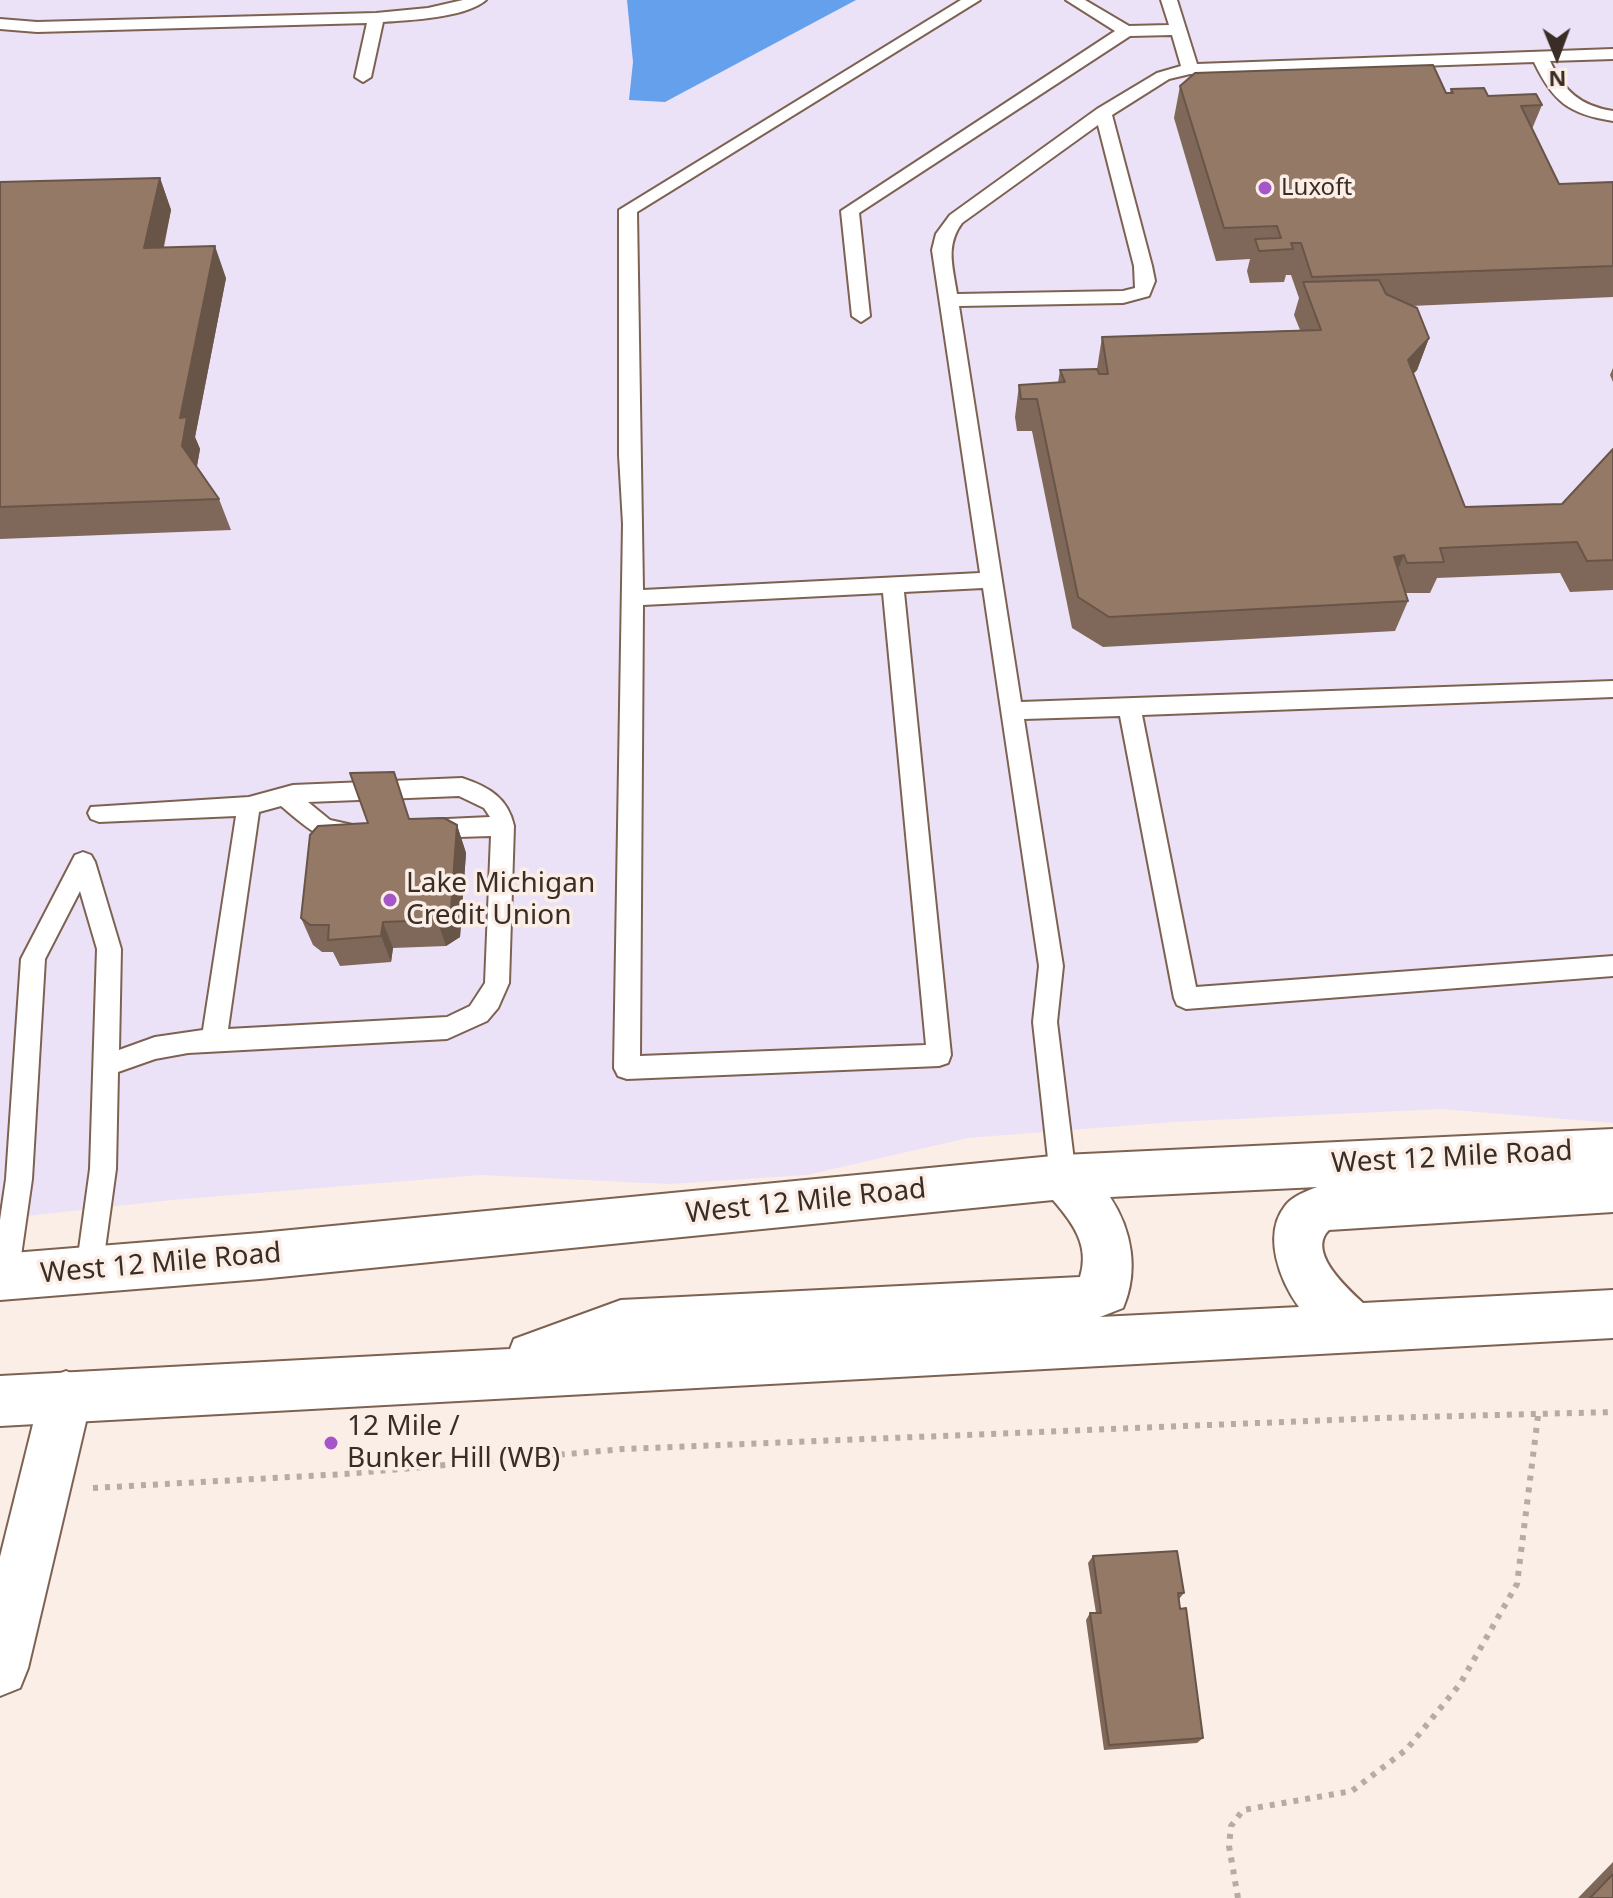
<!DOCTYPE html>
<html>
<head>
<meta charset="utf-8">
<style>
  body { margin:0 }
  #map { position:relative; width:1613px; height:1898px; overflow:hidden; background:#fbeee6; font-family:"Noto Sans",sans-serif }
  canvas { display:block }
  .north { position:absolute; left:1517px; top:16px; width:80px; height:80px; -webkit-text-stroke:6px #fbeee6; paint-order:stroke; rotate:179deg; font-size:22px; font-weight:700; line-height:32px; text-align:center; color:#392d26 }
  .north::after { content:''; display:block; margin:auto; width:28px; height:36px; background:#392d26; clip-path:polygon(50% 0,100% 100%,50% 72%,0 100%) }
</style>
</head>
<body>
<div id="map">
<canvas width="1613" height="1898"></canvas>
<div class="north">N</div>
</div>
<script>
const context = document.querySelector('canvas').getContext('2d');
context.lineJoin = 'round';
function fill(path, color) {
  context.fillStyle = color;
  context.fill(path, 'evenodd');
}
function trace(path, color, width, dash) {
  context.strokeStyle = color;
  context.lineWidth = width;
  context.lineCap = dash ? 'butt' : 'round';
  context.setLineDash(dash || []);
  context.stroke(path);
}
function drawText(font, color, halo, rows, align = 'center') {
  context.font = font + ' "Noto Sans",sans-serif';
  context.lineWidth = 7;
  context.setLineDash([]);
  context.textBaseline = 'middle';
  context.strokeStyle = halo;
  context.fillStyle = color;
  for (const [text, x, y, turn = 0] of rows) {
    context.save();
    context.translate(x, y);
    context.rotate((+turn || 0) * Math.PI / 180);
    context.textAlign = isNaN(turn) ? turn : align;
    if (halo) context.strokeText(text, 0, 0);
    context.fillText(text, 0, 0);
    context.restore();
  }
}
fill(new Path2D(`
  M0 0H1613V1123L1441 1109 1173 1122 968 1138 807 1175 668 1184 480 1175 172 1200 0 1219Z`), '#ece2f7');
fill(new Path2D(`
  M627 0H856L665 102 629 100 633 62Z`), '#65a0ec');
const service = new Path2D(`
  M463 0H486C465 18 410 20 383 22L371 77 363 82 355 77 367 23 37 32 0 29V19L37 22 376 13 428 8Z
  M961 0H980L637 212 643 590 980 573 932 250 936 234 950 215 1097 109 1157 73 1181 66 1172 35 1130 36 859 213 870 316 861 322 852 316 841 211 1115 31 1066 0H1085L1129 26 1169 25 1161 0H1177L1197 64 1613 49V59L1550 61C1564 91 1580 106 1613 111V121C1569 114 1553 102 1534 62L1190 74 1169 79 1112 115 1152 266 1155 281 1149 296 1123 303 959 306 1021 702 1613 681V697L1142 715 1196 987 1613 956V976L1186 1009 1177 1005 1174 998 1120 716 1024 719 1063 966 1057 1022 1076 1177 1072 1185 1063 1189 1054 1185 1050 1177 1033 1022 1039 966 983 588 904 592 951 1055 948 1063 939 1066 627 1079 618 1076 614 1068 623 524 619 455V210ZM1098 125 1134 266 1135 288 1123 291 957 294C953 267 945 246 962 223ZM883 593 926 1045 640 1056 643 605Z
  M462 778C489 787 508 798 514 826L509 983 498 1008 487 1021 447 1039 188 1053 155 1059 118 1072 116 1169 102 1271 98 1280 89 1284 80 1280 76 1271 90 1169 97 949 80 891 45 959 32 1179 18 1277 15 1286 5 1290 0 1288V1220L6 1179 21 959 75 855 83 852 91 855 95 862 121 949 119 1050 155 1037 203 1030 236 816 99 822 91 819 88 813 91 807 249 797 293 785ZM459 796 484 808 490 817 426 820 418 822 415 829 418 836 426 838 491 836 485 983 470 1006 447 1017 228 1029 259 812 281 806C302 823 328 850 357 840L360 833 357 826 330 820 308 802Z`);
const minor = new Path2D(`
  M66 1371 84 1378 92 1396 28 1668 20 1688 0 1696V1557L40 1396 48 1378Z`);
const secondary = new Path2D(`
  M1613 1129V1212L1329 1230C1306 1252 1348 1289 1363 1303L1613 1290V1338L0 1426V1376L510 1349 514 1339 621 1300 1080 1277C1090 1246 1073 1223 1053 1200L260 1279 0 1300V1254L260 1233 1063 1155ZM1317 1187C1307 1191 1292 1196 1285 1206 1262 1235 1280 1281 1299 1307L1100 1317 1123 1308C1139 1271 1132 1230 1110 1197Z`);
trace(service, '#7d6252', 4);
trace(minor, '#7d6252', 4);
trace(secondary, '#7d6252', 4);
trace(new Path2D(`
  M93 1488 345 1474 623 1449 1380 1418 1613 1412
  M1238 1898 1229 1846 1231 1826 1243 1810 1352 1791 1407 1749 1460 1684 1517 1584 1538 1416`), '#b8aba4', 6, [5, 7]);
fill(service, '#fff');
fill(minor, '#fff');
fill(secondary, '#fff');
fill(new Path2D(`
  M1180 86 1446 93H1450L1451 89 1542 105 1532 129 1559 184 1613 182V297L1411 306 1429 338 1417 370 1413 374 1465 507 1562 504 1613 449V590L1570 592 1560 573 1437 578 1430 593H1406L1408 601 1395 631 1103 647 1072 628 1032 431H1017L1015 417 1019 385 1058 383 1060 370 1097 369 1102 337 1300 330 1294 315 1299 298 1291 275H1286L1284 282 1250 283 1247 271 1250 259 1216 261 1174 118Z
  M160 178 171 210 164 247 226 278 195 437 200 449 197 466 219 499 231 530 0 539V182Z
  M1613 368V382L1610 375Z
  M410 819 457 825 466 853 460 937 446 946 393 948 391 962 340 966 333 952H322L313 945 301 918Z
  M1093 1556 1184 1593 1179 1599 1203 1738 1197 1743 1104 1750 1086 1620 1090 1613H1096L1088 1563Z
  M1613 1862V1898H1578Z`), '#7f6859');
fill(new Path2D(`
  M160 178 171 210 156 280 144 248Z
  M215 246 226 278 195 437 200 449 195 477 182 446 180 418Z
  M1429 338 1417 370 1396 392 1408 360Z
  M1404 555 1391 586 1394 557Z
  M457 825 466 853 460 937 446 946 437 920Z
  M383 922 393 948 391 962 381 936Z`), '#685548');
const building = new Path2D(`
  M1433 65 1446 93H1453L1451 89 1484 88 1488 96 1536 94 1542 105 1521 106 1559 184 1613 182V266L1312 277 1301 243H1291L1293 249 1259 251 1255 239 1281 238 1277 226 1224 228 1180 86 1195 73Z
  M160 178 144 248 215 246 180 418 187 417 182 446 219 499 0 507V182Z
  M1379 280 1386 294 1417 308 1429 338 1408 360 1465 507 1562 504 1613 449V560L1587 561 1577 542 1440 548 1444 562 1407 563 1404 555 1394 557 1408 601 1109 617 1078 597 1037 399H1021L1019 385 1065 382 1060 370 1097 369 1099 374H1108L1102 337 1321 330 1303 282Z
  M394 772 409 819 444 818 457 825 451 910 437 920 383 922 381 936 328 940 329 925H310L301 918 310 835 318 826 368 823 350 773Z
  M1177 1551 1184 1593H1178L1180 1609 1186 1608 1203 1738 1109 1745 1090 1613H1101L1093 1556Z
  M1613 1874V1898H1590Z`);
fill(building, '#947967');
trace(building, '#685548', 2);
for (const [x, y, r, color] of [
  [1265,188,8,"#a557c9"],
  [390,900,8,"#a557c9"],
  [331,1443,8,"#a557c9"]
]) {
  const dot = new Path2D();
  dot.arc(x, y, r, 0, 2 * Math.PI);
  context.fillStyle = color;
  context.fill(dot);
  trace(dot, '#fbeee6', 3);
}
drawText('24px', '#392d26', '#fbeee6', [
  ["Luxoft",1281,188]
], 'left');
drawText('28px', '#392d26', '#fbeee6', [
  ["Lake Michigan",406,884],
  ["Credit Union",406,916],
  ["12 Mile /",347,1427],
  ["Bunker Hill (WB)",347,1459]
], 'left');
drawText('28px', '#392d26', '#fbeee6', [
  ["West 12 Mile Road",1452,1158,-3],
  ["West 12 Mile Road",806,1202,-6],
  ["West 12 Mile Road",161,1264,-5]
]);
</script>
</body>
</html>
